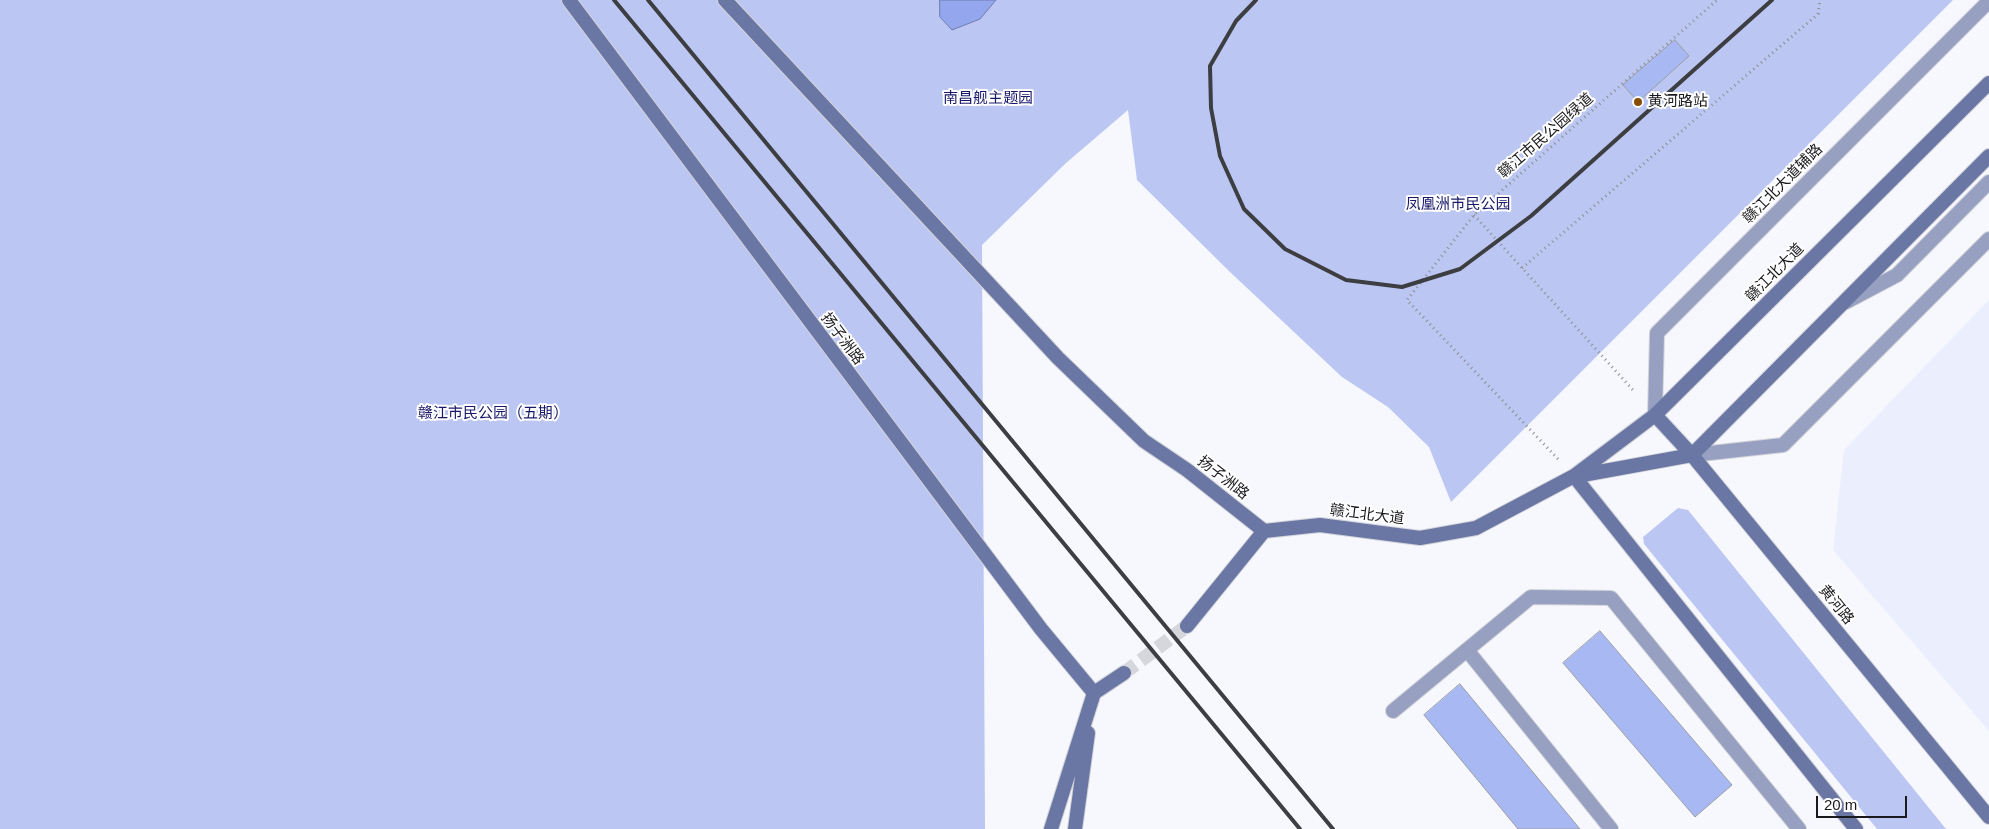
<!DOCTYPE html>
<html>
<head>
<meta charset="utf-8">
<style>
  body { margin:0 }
  #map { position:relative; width:1989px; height:829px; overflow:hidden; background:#f6f8fe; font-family:Helvetica,sans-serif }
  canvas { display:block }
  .scale { position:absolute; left:1816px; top:796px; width:91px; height:22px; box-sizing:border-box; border:2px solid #1a1a1d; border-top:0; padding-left:6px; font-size:15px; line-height:18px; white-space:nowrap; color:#1a1a1d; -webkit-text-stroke:4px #fff; paint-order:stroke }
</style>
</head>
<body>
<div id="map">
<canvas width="1989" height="829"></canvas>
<div class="scale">20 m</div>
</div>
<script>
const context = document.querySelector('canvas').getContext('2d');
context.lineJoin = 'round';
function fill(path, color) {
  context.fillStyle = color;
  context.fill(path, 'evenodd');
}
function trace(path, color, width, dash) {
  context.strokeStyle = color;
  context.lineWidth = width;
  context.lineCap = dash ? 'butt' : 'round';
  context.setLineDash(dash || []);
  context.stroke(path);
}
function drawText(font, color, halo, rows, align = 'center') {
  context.font = font + ' Helvetica,"Noto Sans SC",sans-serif';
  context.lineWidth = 4;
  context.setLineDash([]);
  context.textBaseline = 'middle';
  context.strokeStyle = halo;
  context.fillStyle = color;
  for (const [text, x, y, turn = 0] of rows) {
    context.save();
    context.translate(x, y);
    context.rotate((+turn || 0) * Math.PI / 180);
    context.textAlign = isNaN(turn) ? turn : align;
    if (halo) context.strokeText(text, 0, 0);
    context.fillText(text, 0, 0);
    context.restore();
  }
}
fill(new Path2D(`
  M1989 300V731L1833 550 1844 450Z`), '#ebeffd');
fill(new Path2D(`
  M0 0H1953L1451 502 1429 447 1388 407 1342 377 1230 272 1137 180 1128 110 1066 163 982 245 985 829H0Z
  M1678 508 1688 510 1946 829H1877L1644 544 1643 537Z`), '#bbc7f2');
const water = new Path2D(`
  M940 0H996L980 19 952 30 940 17Z`);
fill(water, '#94a6ee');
trace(water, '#6f7caf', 1);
const building = new Path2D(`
  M1675 40 1689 56 1638 102 1623 85Z
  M1600 631 1732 785 1695 817 1563 663Z
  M1460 684 1580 829H1518L1424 715Z`);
fill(building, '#a8b8f2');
trace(building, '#9c9ea3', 1);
trace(new Path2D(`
  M1124 673 1187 626`), '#d5d7dc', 14, [14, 7]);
const service = new Path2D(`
  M1846 302 1897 275 1989 182
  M1467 650 1611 829`);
const minor = new Path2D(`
  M1393 711 1531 597 1611 598 1799 829`);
const tertiary = new Path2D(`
  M1655 415 1657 333 1989 1
  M1692 455 1783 445 1989 239`);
const secondary = new Path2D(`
  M569 0 1041 629 1094 693
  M725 0 1058 358 1144 441 1187 470 1264 531
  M1655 415 1692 455 1989 817
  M1574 476 1856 829
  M1577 476 1692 455 1989 156
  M1187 626 1264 531 1320 525 1420 538 1476 528 1574 476 1655 415 1989 83
  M1051 829 1094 693 1124 673
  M1075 829 1088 733`);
trace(service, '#d3d4da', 16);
trace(minor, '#d3d4da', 16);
trace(tertiary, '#d3d4da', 16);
trace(secondary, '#d3d4da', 16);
trace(new Path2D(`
  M1474 215 1633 390
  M1522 268 1818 14 1820 0
  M1558 459 1407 300 1474 215 1717 0`), '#8d8e92', 3, [1, 4]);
trace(service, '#97a0c0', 14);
trace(minor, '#97a0c0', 14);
trace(tertiary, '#97a0c0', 14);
trace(secondary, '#6a76a3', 14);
trace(new Path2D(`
  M614 0 1300 829
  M648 0 1333 829
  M1256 0 1236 21 1210 66 1211 108 1220 156 1244 209 1285 249 1346 280 1402 287 1460 269 1531 216 1772 0`), '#3d3e41', 4);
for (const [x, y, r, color] of [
  [1638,102,5,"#864d02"]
]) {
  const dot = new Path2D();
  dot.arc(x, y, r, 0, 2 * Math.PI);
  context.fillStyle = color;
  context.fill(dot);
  trace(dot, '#fff', 2);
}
drawText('15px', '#18196a', '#fff', [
  ["南昌舰主题园",988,99],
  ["凤凰洲市民公园",1458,205],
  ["赣江市民公园（五期）",493,414]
]);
drawText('15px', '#1a1a1d', '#fff', [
  ["黄河路站",1648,102]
], 'left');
drawText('15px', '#1a1a1d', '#fff', [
  ["赣江市民公园绿道",1546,136,-41],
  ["赣江北大道辅路",1783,184,-45],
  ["赣江北大道",1775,273,-45],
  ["扬子洲路",842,339,53],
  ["扬子洲路",1223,478,38],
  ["赣江北大道",1367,515,7],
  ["黄河路",1836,605,51]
]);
</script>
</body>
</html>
